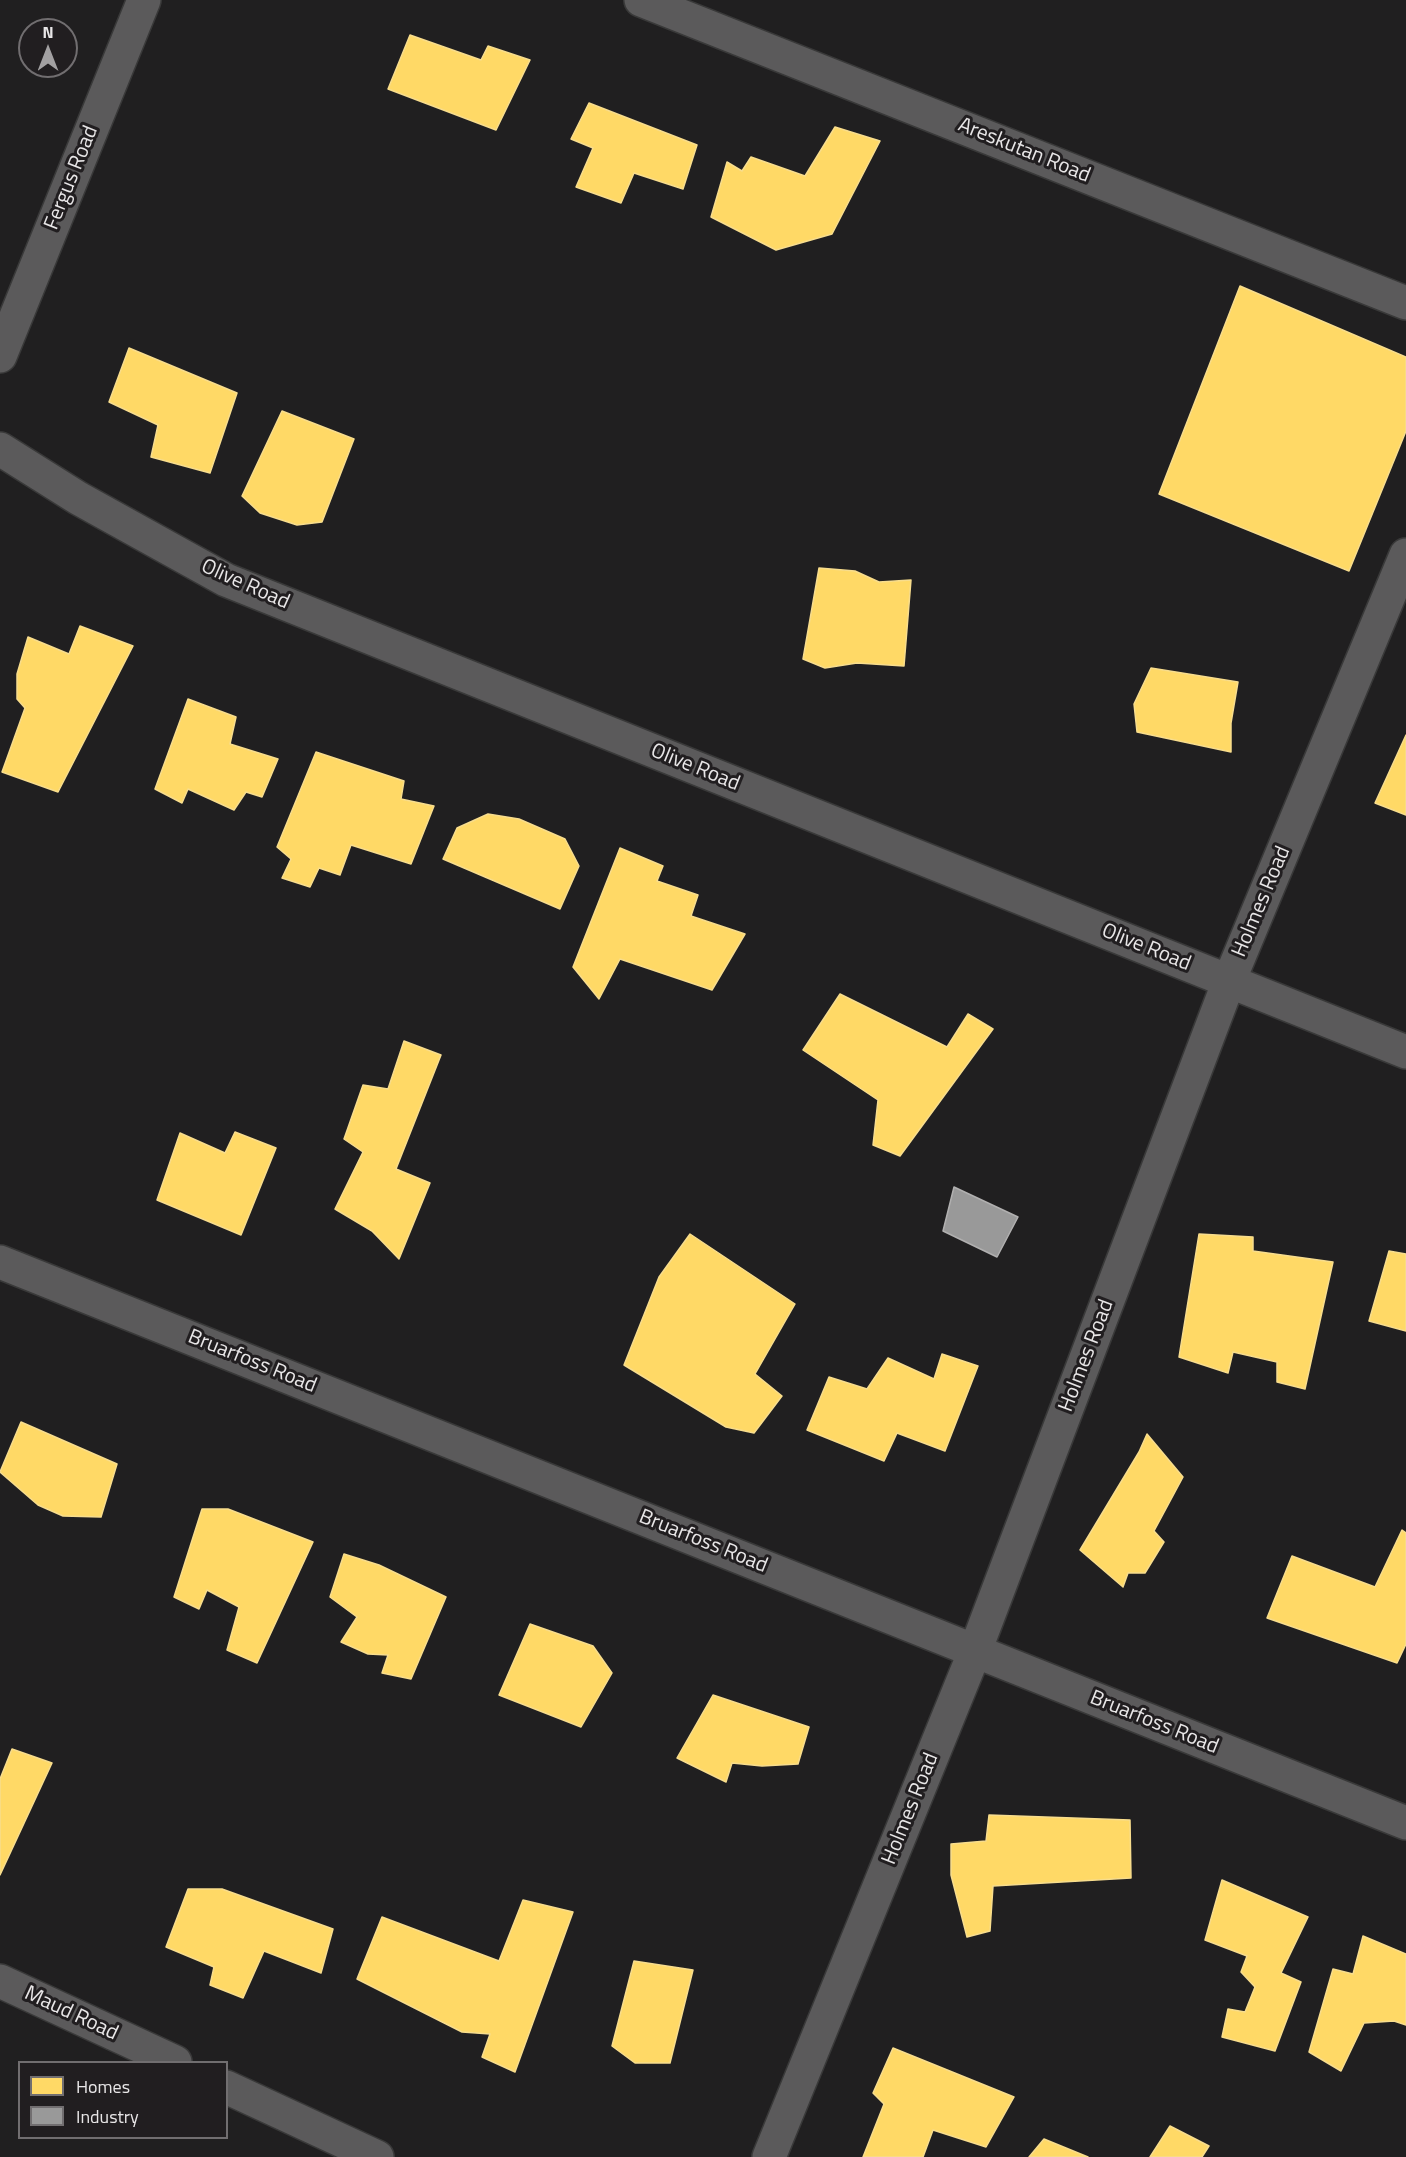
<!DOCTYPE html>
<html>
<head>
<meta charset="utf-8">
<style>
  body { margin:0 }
  #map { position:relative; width:1406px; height:2157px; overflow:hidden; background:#201f20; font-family:"Titillium Web",sans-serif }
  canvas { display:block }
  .legend { position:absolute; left:18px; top:2061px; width:210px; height:78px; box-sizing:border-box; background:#211e20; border:2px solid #716e70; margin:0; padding:8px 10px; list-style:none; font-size:18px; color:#e8e6e7 }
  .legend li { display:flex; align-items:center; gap:12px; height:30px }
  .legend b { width:30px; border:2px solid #716e70 }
  .north { position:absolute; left:18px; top:18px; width:60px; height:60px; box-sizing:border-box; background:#211e20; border:2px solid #716e70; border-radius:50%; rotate:0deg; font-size:16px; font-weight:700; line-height:24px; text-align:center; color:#e8e6e7 }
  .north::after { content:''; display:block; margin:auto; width:21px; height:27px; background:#a2a0a1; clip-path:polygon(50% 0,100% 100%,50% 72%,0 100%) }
</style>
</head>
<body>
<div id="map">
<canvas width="1406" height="2157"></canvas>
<ul class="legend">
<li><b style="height:16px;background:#ffd966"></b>Homes</li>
<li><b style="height:16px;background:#999"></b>Industry</li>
</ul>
<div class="north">N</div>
</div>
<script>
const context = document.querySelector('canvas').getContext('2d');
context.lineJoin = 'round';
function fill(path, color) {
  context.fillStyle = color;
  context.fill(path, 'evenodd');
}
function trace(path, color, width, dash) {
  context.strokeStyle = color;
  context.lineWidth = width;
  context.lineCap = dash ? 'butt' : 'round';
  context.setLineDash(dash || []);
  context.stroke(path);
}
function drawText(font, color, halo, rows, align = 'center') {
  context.font = font + ' "Titillium Web",sans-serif';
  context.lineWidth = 6;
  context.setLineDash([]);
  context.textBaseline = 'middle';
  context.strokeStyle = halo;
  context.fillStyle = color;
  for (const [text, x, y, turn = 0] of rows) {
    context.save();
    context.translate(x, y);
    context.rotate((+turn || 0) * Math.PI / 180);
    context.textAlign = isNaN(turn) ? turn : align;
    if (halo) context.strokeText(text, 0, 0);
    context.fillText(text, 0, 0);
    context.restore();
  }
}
const homes = new Path2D(`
  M410 35 481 60 488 46 530 60 496 130 388 89Z
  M589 103 697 145 683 189 634 173 621 203 576 187 593 148 571 139Z
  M835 127 880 141 832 234 776 250 711 217 727 162 742 171 751 157 805 176Z
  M1240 286 1406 357V431L1349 571 1159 494Z
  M129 348 237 393 210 473 151 457 158 425 109 402Z
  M282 411 354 439 322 522 297 525 260 513 242 496Z
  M819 568 855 571 879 582 911 580 904 666 857 663 825 668 803 659Z
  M80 626 133 646 58 792 2 772 25 708 17 699V674L28 637 69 654Z
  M1151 668 1238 682 1231 723V752L1137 732 1134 704Z
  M188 699 236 717 230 744 278 759 262 797 246 792 234 810 188 789 182 803 155 789Z
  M1406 735V815L1375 803Z
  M316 752 404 781 401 799 434 806 411 864 351 845 340 875 319 868 310 887 282 878 291 859 277 847Z
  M488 814 519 819 565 839 579 866 560 909 443 859 457 828Z
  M620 848 663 866 657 881 698 895 691 916 745 934 712 990 620 959 599 999 573 967Z
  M840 994 947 1047 968 1014 993 1029 900 1156 873 1145 878 1100 803 1050Z
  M404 1041 441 1055 396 1169 430 1183 399 1259 372 1231 335 1209 363 1152 344 1139 363 1085 388 1089Z
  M235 1132 276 1148 241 1235 157 1200 180 1133 225 1153Z
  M690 1234 795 1304 755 1374 782 1396 754 1433 726 1427 624 1365 659 1277Z
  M1199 1234 1253 1237V1251L1333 1262 1305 1389 1277 1382V1362L1233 1352 1228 1373 1179 1357Z
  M1389 1251 1406 1254V1331L1369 1321Z
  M942 1354 978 1366 945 1451 897 1433 884 1461 807 1430 829 1377 867 1389 888 1358 934 1379Z
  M21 1422 117 1464 101 1517 63 1516 38 1505 0 1472Z
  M1147 1434 1183 1477 1154 1531 1164 1542 1145 1573H1128L1123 1587 1080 1550 1139 1452Z
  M202 1509H228L313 1542 257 1663 227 1650 239 1607 207 1590 199 1609 174 1597Z
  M1402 1530 1406 1533V1644L1397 1663 1267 1618 1292 1556 1375 1587Z
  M344 1554 379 1565 446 1597 411 1679 382 1673 388 1655 368 1654 341 1642 357 1617 330 1597Z
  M530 1624 593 1646 612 1673 581 1727 499 1695Z
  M713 1695 809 1727 798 1764 762 1766 732 1763 726 1782 677 1758Z
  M12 1749 52 1763 0 1875V1779Z
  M989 1815 1130 1820 1131 1878 993 1886 990 1931 967 1937 951 1875V1844L986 1841Z
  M1222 1880 1308 1917 1281 1973 1301 1982 1275 2051 1222 2037 1228 2009 1245 2012 1255 1987 1241 1972 1247 1956 1205 1940Z
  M188 1889H222L333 1929 321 1973 264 1951 243 1998 210 1985 214 1967 166 1947Z
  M523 1900 573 1912 515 2072 482 2057 490 2034 462 2032 357 1979 382 1917 499 1961Z
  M1363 1936 1406 1954V2025L1394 2021 1364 2023 1341 2071 1309 2052 1333 1969 1353 1974Z
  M634 1961 693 1970 670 2063H635L612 2046Z
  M893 2048 1014 2097 986 2147 933 2130 923 2157H863L884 2104 873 2093Z
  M1170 2126 1209 2146 1202 2157H1150Z
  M1044 2139 1088 2157H1029Z`);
fill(homes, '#ffd966');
trace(homes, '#f8dd8d', 1.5);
const industry = new Path2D(`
  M954 1187 1018 1217 997 1257 943 1231Z`);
fill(industry, '#999');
trace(industry, '#b1b0b0', 1.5);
const minor = new Path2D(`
  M641 0 1406 303
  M0 356 144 0
  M0 449 78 498 226 580 1406 1052
  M0 1262 1406 1823
  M0 1981 175 2062
  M226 2087 377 2157
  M769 2157 975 1651 1229 981 1406 555`);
trace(minor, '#393939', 36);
trace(minor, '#5b5a5b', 33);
drawText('21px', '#e8e6e7', '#211e20', [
  ["Areskutan Road",1024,151,22],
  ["Fergus Road",72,178,-68],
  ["Olive Road",245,585,24],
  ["Olive Road",695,768,22],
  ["Holmes Road",1262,902,-67],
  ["Olive Road",1146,948,22],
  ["Holmes Road",1087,1356,-69],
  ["Bruarfoss Road",252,1362,22],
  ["Bruarfoss Road",703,1542,22],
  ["Bruarfoss Road",1154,1723,22],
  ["Holmes Road",911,1809,-68],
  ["Maud Road",71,2014,25]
]);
</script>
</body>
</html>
